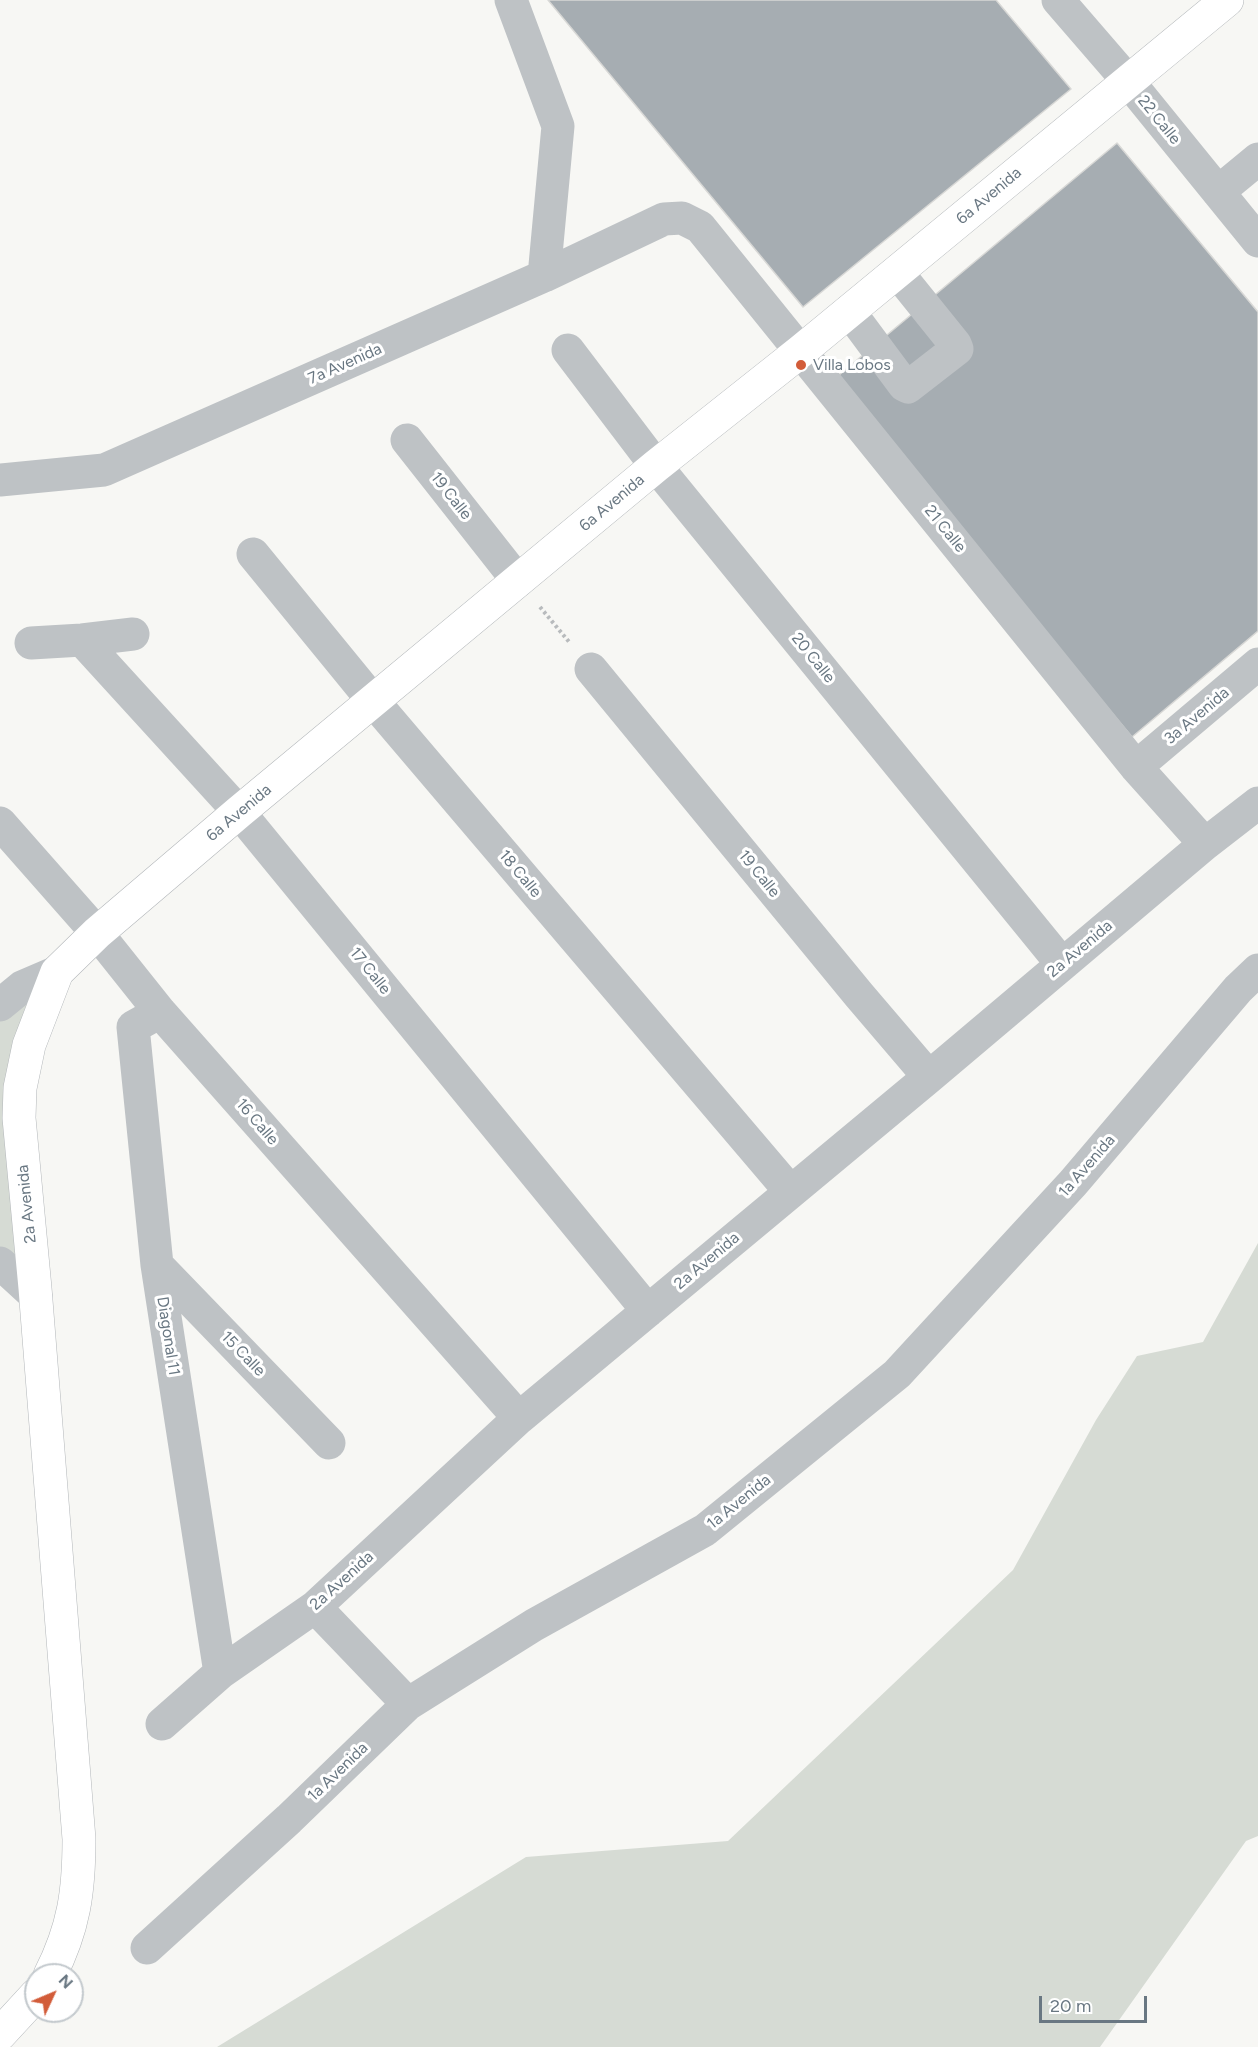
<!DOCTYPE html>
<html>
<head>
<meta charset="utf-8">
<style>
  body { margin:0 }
  #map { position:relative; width:1258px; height:2047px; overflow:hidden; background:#f7f7f4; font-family:Figtree,sans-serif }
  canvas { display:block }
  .north { position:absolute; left:24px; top:1963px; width:60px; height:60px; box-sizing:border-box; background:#fff; border:2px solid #c3c9cd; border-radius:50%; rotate:46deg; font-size:16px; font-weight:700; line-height:24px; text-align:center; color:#697782 }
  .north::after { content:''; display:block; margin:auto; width:21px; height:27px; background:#d25c39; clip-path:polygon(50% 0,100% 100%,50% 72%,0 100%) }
  .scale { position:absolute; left:1039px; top:1996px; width:108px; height:27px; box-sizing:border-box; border:3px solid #697782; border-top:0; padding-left:8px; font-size:18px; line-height:21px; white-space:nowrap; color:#697782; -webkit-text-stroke:4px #fff; paint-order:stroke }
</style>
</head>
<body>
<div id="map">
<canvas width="1258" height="2047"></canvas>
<div class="north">N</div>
<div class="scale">20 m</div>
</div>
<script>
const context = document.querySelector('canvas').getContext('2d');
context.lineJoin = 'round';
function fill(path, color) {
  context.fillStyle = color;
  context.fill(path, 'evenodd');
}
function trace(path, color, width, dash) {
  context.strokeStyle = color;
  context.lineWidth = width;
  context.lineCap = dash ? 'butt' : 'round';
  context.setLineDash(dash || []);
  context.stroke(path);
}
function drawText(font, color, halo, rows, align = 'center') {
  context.font = font + ' Figtree,sans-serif';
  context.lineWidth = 6;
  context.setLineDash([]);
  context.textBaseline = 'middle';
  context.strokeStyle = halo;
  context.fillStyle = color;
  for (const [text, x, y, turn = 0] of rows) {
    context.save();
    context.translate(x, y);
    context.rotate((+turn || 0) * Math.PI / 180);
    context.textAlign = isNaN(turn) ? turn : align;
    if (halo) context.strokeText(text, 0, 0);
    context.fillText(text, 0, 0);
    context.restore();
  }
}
fill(new Path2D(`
  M47 978 20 1088 35 1288 0 1257V1005Z
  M1258 1243V1836L1246 1841 1100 2047H217L526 1857 728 1841 1013 1570 1096 1420 1137 1356 1203 1342Z`), '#d6dbd4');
const building = new Path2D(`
  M548 0H996L1071 89 803 307Z
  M1117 143 1258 312V631L1132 737 833 380Z`);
fill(building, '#a6adb2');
trace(building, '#d8d8d6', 1.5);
const major = new Path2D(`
  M50 1975C74 1928 79 1891 79 1839L35 1288 19 1118 20 1088 29 1045 57 972 97 933 239 812 656 466 801 351 1227 0
  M0 2034 36 1995`);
trace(major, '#b2b6b9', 34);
trace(new Path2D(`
  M540 607 570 643`), '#b8bbbd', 4, [3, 3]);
trace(new Path2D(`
  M511 0 558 126 544 276
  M1058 0 1128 81 1258 241
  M1218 192 1258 159
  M849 311 904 385 908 387 957 349 955 344 897 272
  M568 350 656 466 1062 964
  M407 440 518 581
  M0 480 104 470 544 276 664 219 682 218 700 227 1136 767 1205 844
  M253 554 374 702 790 1191
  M82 640 239 812 648 1311
  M31 643 82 640 133 634
  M591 669 859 995 929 1077
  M1136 767 1258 664
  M0 823 97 933 160 1012 519 1418
  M0 1005 22 987 57 972
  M160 1012 133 1027 157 1265 220 1673
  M0 1263 36 1296
  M157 1265 329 1443
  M315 1607 408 1704
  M162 1724 220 1673 315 1607 519 1418 929 1077 1205 844 1258 803
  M147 1948 289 1819 408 1704 534 1625 705 1530 897 1374 1073 1183 1238 989 1258 970`), '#bec2c5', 33);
trace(major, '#fff', 33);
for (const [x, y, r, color] of [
  [801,365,6,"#d25c39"]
]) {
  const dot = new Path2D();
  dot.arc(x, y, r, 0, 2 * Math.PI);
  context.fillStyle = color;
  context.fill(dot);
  trace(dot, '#fff', 2);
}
drawText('16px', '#697782', '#fff', [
  ["22 Calle",1159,120,51],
  ["6a Avenida",989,196,-40],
  ["7a Avenida",345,364,-24],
  ["19 Calle",451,496,52],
  ["6a Avenida",612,503,-40],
  ["21 Calle",945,529,51],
  ["20 Calle",813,658,51],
  ["3a Avenida",1197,716,-40],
  ["6a Avenida",239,813,-40],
  ["18 Calle",520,874,50],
  ["19 Calle",759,874,51],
  ["2a Avenida",1080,949,-40],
  ["17 Calle",370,971,51],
  ["16 Calle",257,1122,49],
  ["1a Avenida",1087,1166,-49],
  ["2a Avenida",27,1204,-96],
  ["2a Avenida",707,1261,-40],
  ["Diagonal 11",168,1336,81],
  ["15 Calle",243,1354,46],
  ["1a Avenida",739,1502,-39],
  ["2a Avenida",342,1581,-42],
  ["1a Avenida",338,1772,-44]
]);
drawText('16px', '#697782', '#fff', [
  ["Villa Lobos",813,365]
], 'left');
</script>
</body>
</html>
